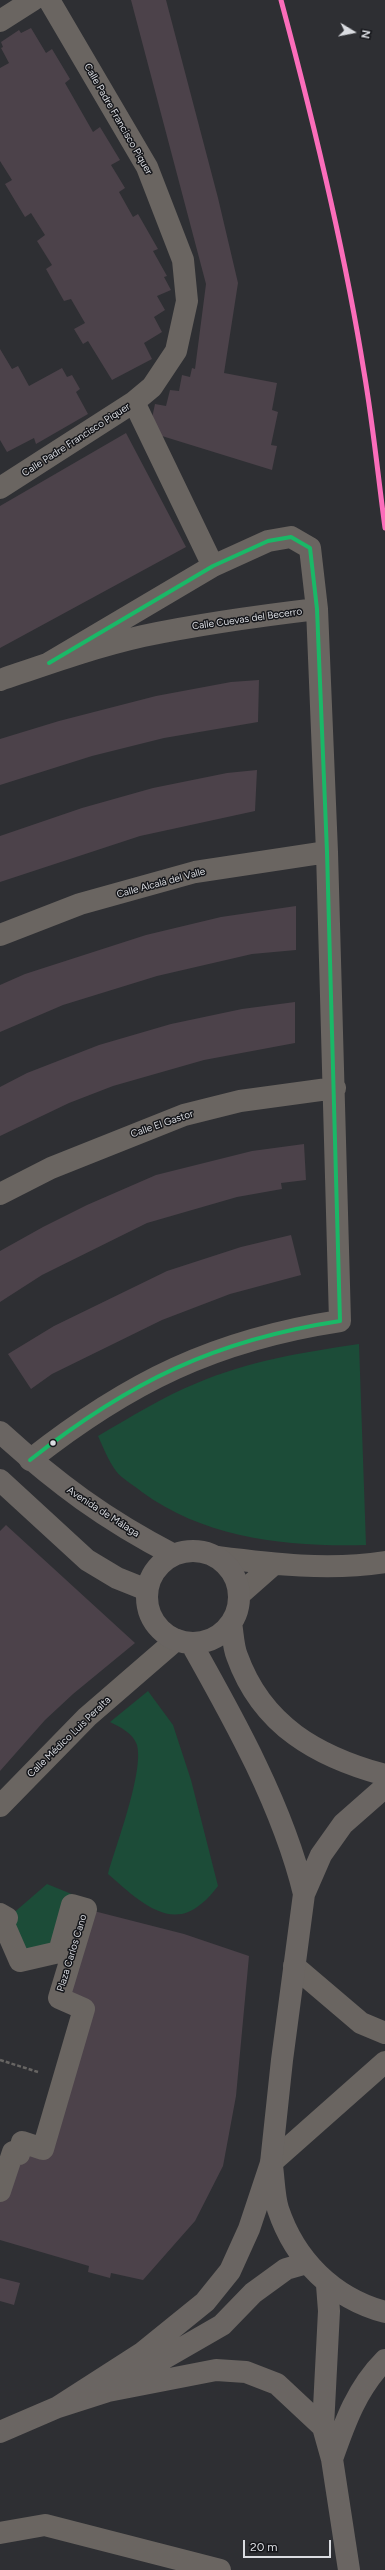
<!DOCTYPE html>
<html>
<head>
<meta charset="utf-8">
<style>
  body { margin:0 }
  #map { position:relative; width:385px; height:2570px; overflow:hidden; background:#2e2f33; font-family:Figtree,sans-serif }
  canvas { display:block }
  .north { position:absolute; left:333px; top:12px; width:40px; height:40px; -webkit-text-stroke:3px #15161a; paint-order:stroke; rotate:100deg; font-size:11px; font-weight:700; line-height:16px; text-align:center; color:#dadce1 }
  .north::after { content:''; display:block; margin:auto; width:14px; height:18px; background:#dadce1; clip-path:polygon(50% 0,100% 100%,50% 72%,0 100%) }
  .scale { position:absolute; left:243px; top:2540px; width:88px; height:18px; box-sizing:border-box; border:2px solid #dadce1; border-top:0; padding-left:5px; font-size:12px; line-height:14px; white-space:nowrap; color:#dadce1; -webkit-text-stroke:3px #15161a; paint-order:stroke }
</style>
</head>
<body>
<div id="map">
<canvas width="385" height="2570"></canvas>
<div class="north">N</div>
<div class="scale">20 m</div>
</div>
<script>
const context = document.querySelector('canvas').getContext('2d');
context.lineJoin = 'round';
function fill(path, color) {
  context.fillStyle = color;
  context.fill(path, 'evenodd');
}
function trace(path, color, width, dash) {
  context.strokeStyle = color;
  context.lineWidth = width;
  context.lineCap = dash ? 'butt' : 'round';
  context.setLineDash(dash || []);
  context.stroke(path);
}
function drawText(font, color, halo, rows, align = 'center') {
  context.font = font + ' Figtree,sans-serif';
  context.lineWidth = 3;
  context.setLineDash([]);
  context.textBaseline = 'middle';
  context.strokeStyle = halo;
  context.fillStyle = color;
  for (const [text, x, y, turn = 0] of rows) {
    context.save();
    context.translate(x, y);
    context.rotate((+turn || 0) * Math.PI / 180);
    context.textAlign = isNaN(turn) ? turn : align;
    if (halo) context.strokeText(text, 0, 0);
    context.fillText(text, 0, 0);
    context.restore();
  }
}
fill(new Path2D(`
  M359 1344 366 1545C289 1547 206 1539 142 1492 134 1485 122 1479 116 1471 108 1460 103 1447 98 1436 131 1417 162 1397 197 1383 249 1361 304 1352 359 1344Z
  M148 1691 173 1725 191 1780 218 1886C213 1892 208 1899 201 1904 168 1933 133 1895 108 1874 116 1845 144 1772 137 1745 133 1733 120 1727 110 1722Z
  M47 1884 74 1895 59 1952 20 1961 3 1922Z`), '#1c4c38');
fill(new Path2D(`
  M131 0H166L218 198 238 283 224 373 277 383 272 410 278 412 271 445 277 446 272 470 149 432 155 404 166 406 170 390 179 391 182 375 190 377 192 368 195 369 206 284Z
  M31 28 46 53 52 49 70 79 65 83 93 132 100 127 120 160 111 165 125 188 119 192 133 217 138 214 158 249 153 251 167 276 164 277 171 290 157 296 165 310 154 317 162 332 144 343 152 359 112 380 88 341 83 344 74 329 85 323 71 299 64 301 46 269 52 265 37 241 45 235 31 213 25 217 5 184 12 180 0 161V68L9 63 1 48 3 47 1 42 19 30 21 33Z
  M0 349 12 369 18 366 29 386 62 368 67 377 72 375 80 389 76 392 88 414 36 444 34 438 7 452 0 440Z
  M126 433 186 547 0 648V506Z
  M259 680 258 722 164 738 92 756 0 785V739L59 721 156 696 231 682Z
  M257 770 255 811 140 836 0 882V836L82 808 153 788 227 773Z
  M296 906V950L252 954 157 976 63 1005 0 1032V985L25 974 146 935 221 917Z
  M295 1002V1043L204 1060 113 1086 69 1103 0 1136V1087L27 1073 99 1045 171 1024 242 1009Z
  M304 1144 306 1180 281 1183 282 1189 237 1197 147 1223 42 1275 0 1302V1251L43 1227 87 1205 156 1175 252 1151Z
  M291 1235 301 1275 230 1294 162 1320 52 1374 31 1389 8 1354 54 1326 167 1271 241 1247Z
  M6 1525 135 1643 73 1694 45 1720 0 1771V1531Z
  M86 1909 184 1934 249 1956 236 2096 223 2166 195 2221 143 2280 111 2273 110 2278 88 2272 89 2266 0 2240V2191L13 2152 43 2149 84 2009 64 2002Z
  M0 2278 20 2283 14 2305 0 2301Z`), '#4c424a');
trace(new Path2D(`
  M0 2060 38 2072`), '#676563', 2.5, [4, 2]);
trace(new Path2D(`
  M0 21 33 0
  M134 402 213 566
  M0 488 134 402 152 387 176 351 187 301 183 260 147 167 49 0
  M0 680C47 664 94 647 143 636 200 624 258 616 317 609
  M0 935 80 904 195 872 327 852
  M0 1194 51 1168 184 1115 240 1101 335 1088
  M30 1460C129 1382 215 1340 340 1321L327 852 317 609 310 548 291 537 268 541 213 566 49 663
  M217 1557C272 1564 329 1571 385 1562
  M239 1595 273 1565
  M0 1806 87 1717 176 1640
  M0 1914 7 1918 3 1922 20 1961 59 1952 72 1905 86 1909 59 1998 84 2009 43 2149 22 2142 19 2154 13 2152 0 2191
  M294 1966 361 2023 385 2033
  M271 2163 385 2062
  M0 2533 45 2525 220 2570`), '#6a6561', 22);
trace(new Path2D(`
  M0 1432C56 1483 106 1520 174 1555
  M0 1480 87 1560 117 1578 147 1590
  M147 1597a46 46 0 1 1 92 0a46 46 0 1 1-92 0Z
  M231 1623C233 1634 233 1646 237 1656 262 1726 318 1757 385 1775
  M191 1643C235 1721 283 1807 304 1894
  M272 2166C274 2180 274 2196 278 2209 295 2260 333 2298 385 2312
  M327 2285 329 2311 323 2427 332 2459 349 2570
  M123 2382 222 2325 253 2293 286 2269 307 2263
  M58 2407 142 2353 205 2302 230 2271 249 2229 271 2163 282 2060 304 1894 321 1855 343 1824 385 1787
  M0 2432 58 2407 108 2391 216 2370 246 2372 277 2384 323 2427
  M332 2459C345 2422 357 2388 385 2360`), '#6a6562', 22);
trace(new Path2D(`
  M30 1460C129 1382 215 1340 340 1321L327 852 317 609 310 548 291 537 268 541 213 566 49 663`), '#1ab867', 4);
trace(new Path2D(`
  M281 0C314 123 344 246 364 372 373 424 378 476 385 528`), '#fb6dba', 5);
for (const [x, y, r, color] of [
  [53,1443,3.5,"#dadce1"]
]) {
  const dot = new Path2D();
  dot.arc(x, y, r, 0, 2 * Math.PI);
  context.fillStyle = color;
  context.fill(dot);
  trace(dot, '#15161a', 1.5);
}
drawText('10px', '#dadce1', '#15161a', [
  ["Calle Padre Francisco Piquer",118,119,60],
  ["Calle Padre Francisco Piquer",76,440,-33],
  ["Calle Cuevas del Becerro",247,619,-8],
  ["Calle Alcalá del Valle",161,883,-15],
  ["Calle El Gastor",162,1124,-19],
  ["Avenida de Málaga",103,1512,33],
  ["Calle Médico Luis Peralta",69,1737,-44],
  ["Plaza Carlos Cano",72,1953,-73]
]);
</script>
</body>
</html>
